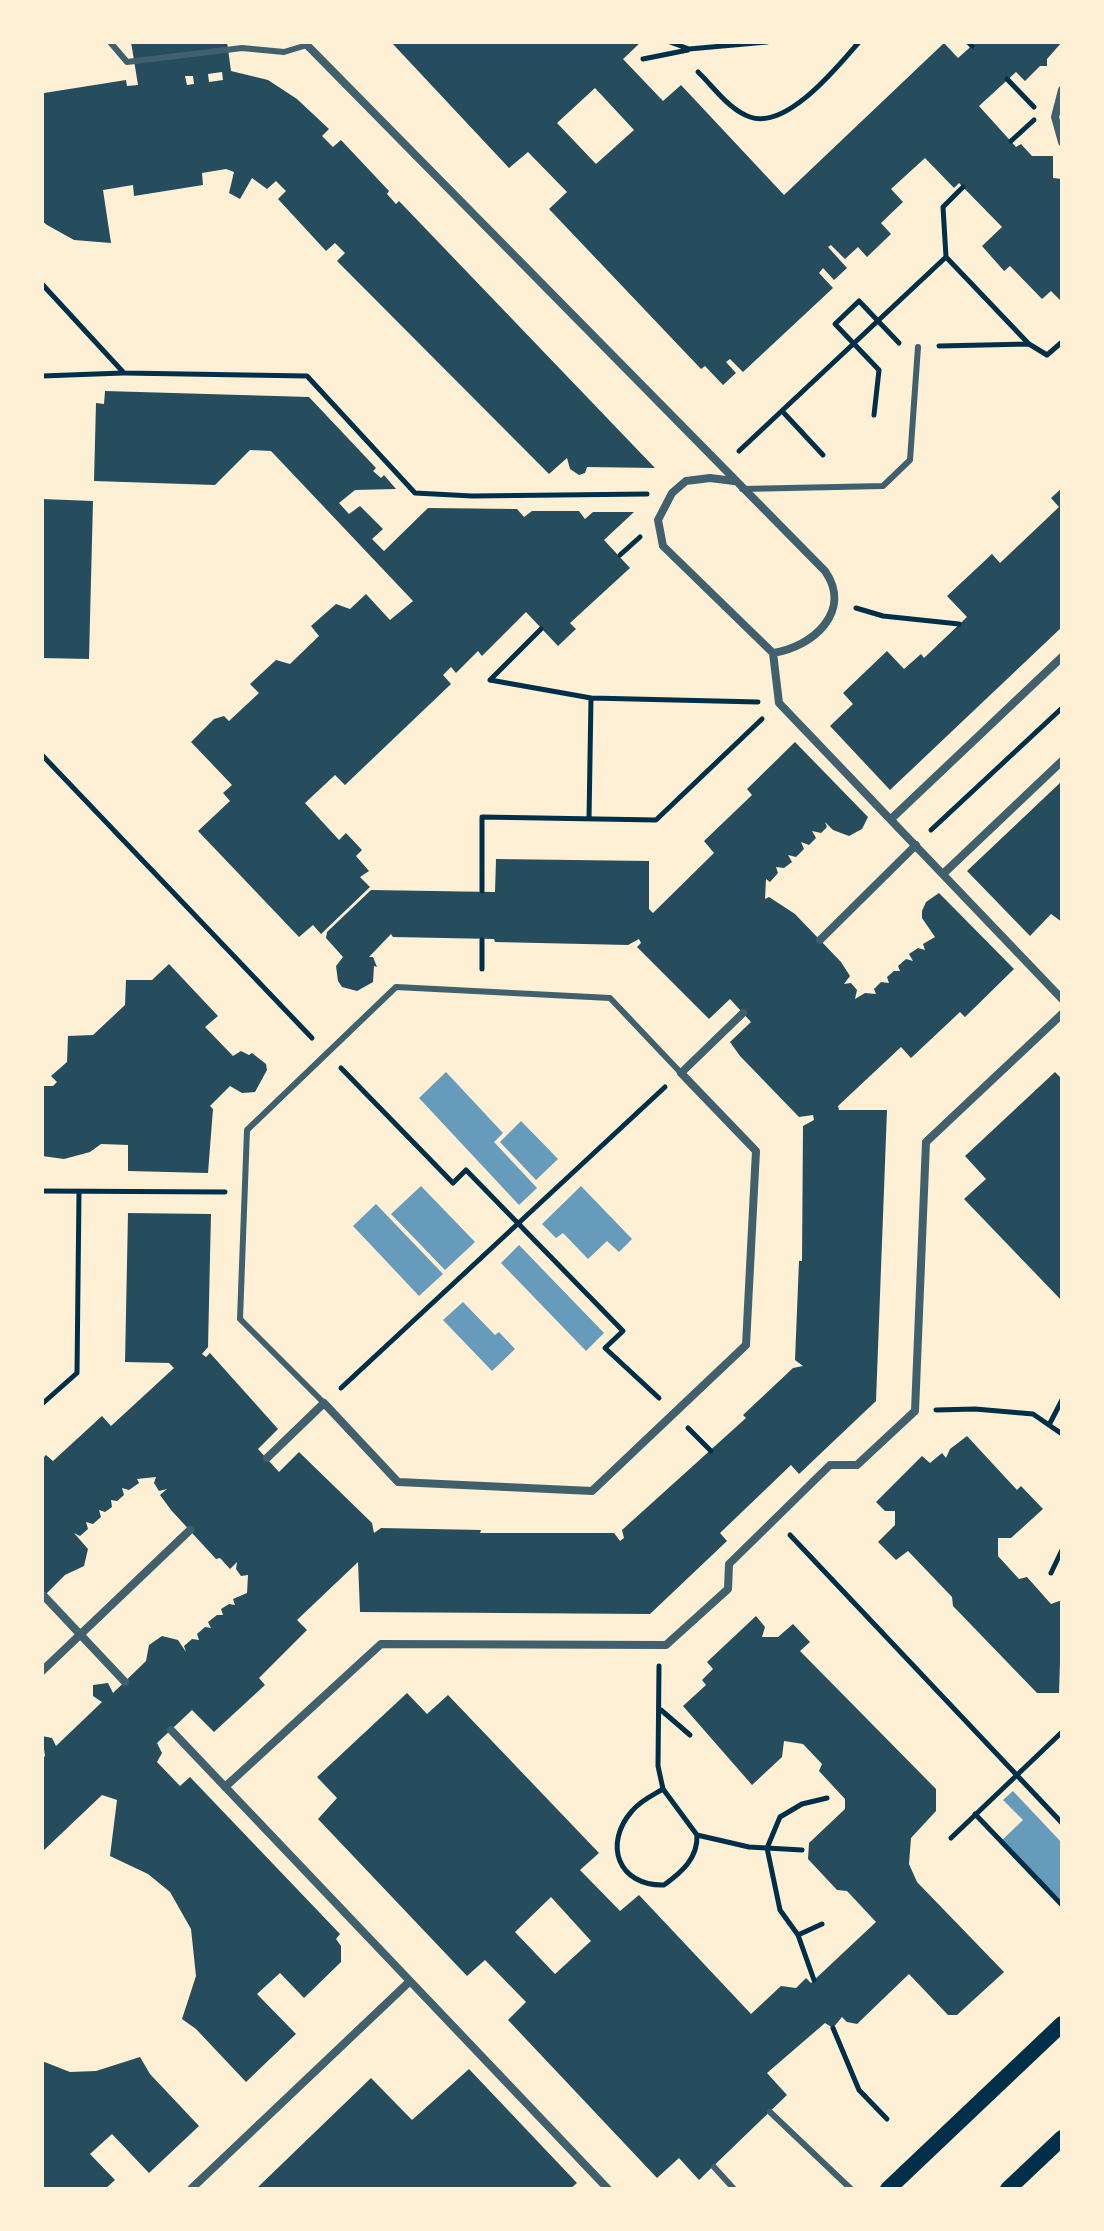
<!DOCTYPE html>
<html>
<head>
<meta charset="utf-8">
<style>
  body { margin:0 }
  #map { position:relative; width:1104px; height:2231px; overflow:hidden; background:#fdf0d5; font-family:Signika,sans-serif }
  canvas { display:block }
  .frame { position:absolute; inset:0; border:44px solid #fdf0d5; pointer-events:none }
</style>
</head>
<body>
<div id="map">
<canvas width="1104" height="2231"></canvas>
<div class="frame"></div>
</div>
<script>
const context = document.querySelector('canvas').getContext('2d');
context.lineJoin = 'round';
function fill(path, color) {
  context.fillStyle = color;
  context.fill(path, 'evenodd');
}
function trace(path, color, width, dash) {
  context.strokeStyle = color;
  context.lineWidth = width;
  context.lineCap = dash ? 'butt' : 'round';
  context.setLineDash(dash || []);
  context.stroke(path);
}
fill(new Path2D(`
  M446 1072 503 1133 494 1142 537 1188 519 1205 419 1098Z
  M521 1121 558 1159 536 1180 500 1142Z
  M421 1186 475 1242 445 1270 391 1214Z
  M581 1186 632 1239 619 1252 607 1241 588 1259 563 1233 556 1238 542 1224Z
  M376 1204 443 1274 419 1296 353 1226Z
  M519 1245 604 1333 586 1351 501 1263Z
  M463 1302 495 1335 499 1332 515 1349 492 1371 443 1320Z
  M1013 1791 1062 1843V1901L1001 1841 1023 1820 1003 1800Z`), '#669bbc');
fill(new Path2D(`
  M131 42H227L231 71 268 80 297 99 329 129 322 136 333 147 341 140 389 191 387 194 396 204 399 201 655 468 587 467 585 473 579 475 570 469 567 458 549 474 337 261 345 253 335 243 326 251 278 199 286 191 276 181 267 189 252 178 240 199 229 193 234 172 226 169 202 173 203 185 134 196 133 185 103 190 111 243 74 240 47 225 42 221 44 93 126 80 127 86 138 85ZM222 72 223 80 209 82 208 74ZM185 76H193L194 84 187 85Z
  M391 42H641L623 59 663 101 681 85 784 195 944 43 958 58 976 42H1062L1047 59V66H1040L1025 81 1016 72 979 106 1016 147 1021 144 1032 156H1053V178L1062 179V302L1051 291 1042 299 1010 266 1004 271 982 246 1002 227 959 183 954 188 925 158 891 189 903 202 881 223 891 234 867 257 858 247 845 259 831 245 828 247 847 268 834 280 823 268 819 273 833 288 743 372 730 359 726 362 736 373 723 385 705 366 701 369 549 209 567 192 528 152 509 168ZM595 88 634 130 596 164 557 123Z
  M105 391 309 397 376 468 373 471 381 478 384 475 396 489 355 490 339 503 349 514 360 506 383 529 372 539 384 551 428 508 517 509 524 517 532 511H579L585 519 593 512H634L604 540 630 568 570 623 576 629 558 646 526 612 482 656 478 651 456 673 451 667 443 675 451 684 345 785 335 775 305 803 339 840 346 833 362 850 356 856 369 871 360 877 370 887 321 934 313 925 299 937 198 831 230 801 223 793 232 785 191 742 214 719 224 716 229 721 259 693 250 684 276 660 290 664 319 636 311 626 336 604 350 609 366 594 390 620 413 601 271 451 250 450 215 485 94 481 96 403 104 404Z
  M1062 488V627L890 790 830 726 853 704 843 693 887 651 904 669 921 654 924 658 967 617 947 596 992 554 1000 563 1059 507 1051 498Z
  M42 499 93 501 89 659 42 658Z
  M795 742 868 817 862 829 849 836 833 830 825 822 827 827 821 833 812 831 816 838 809 845 801 842 804 849 796 857 788 855 792 862 784 868 776 867 778 873 770 882 766 879 765 899 769 897 795 914 841 962 850 976 844 984 851 983 857 990 855 999 865 993 876 994 874 989 881 982 889 983 887 977 894 971H900L898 966 906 959 913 961 909 954 918 948 925 950 923 944 935 937 922 918V911L926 902 939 893 1014 969 965 1017 960 1012 911 1058 901 1047 838 1106 839 1110H887L876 1401 799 1474 791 1465 720 1533 727 1541 650 1614 360 1612 358 1562 297 1620 307 1630 259 1678 265 1685 214 1732 192 1710 157 1743 162 1753 157 1762 180 1786 190 1777 340 1934 336 1939 341 1946V1962L304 1998 280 1973 257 1994 296 2034 246 2082 196 2029 182 2019 196 1976 191 1929 170 1892 148 1874 110 1856 117 1800 102 1795 42 1852V1759L45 1756 42 1736 52 1738 56 1746 102 1702 93 1696V1685L108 1683 113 1693 146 1661 149 1645 162 1636 178 1640 186 1652 184 1646 192 1639 199 1640 197 1634 205 1627 211 1628 208 1622 217 1615H223L221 1609 229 1604 235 1605 233 1599 247 1593 248 1575 241 1576 236 1569 237 1562 230 1569 220 1558 216 1559 171 1510 160 1495 167 1489 159 1491 154 1483 156 1477 137 1479 139 1483 129 1490 122 1488 124 1495 117 1501 111 1500 112 1507 105 1512 99 1510 101 1517 93 1524 86 1522 88 1529 80 1536 74 1533 88 1549 84 1566 65 1575 42 1598V1459L46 1455 53 1461 102 1416 111 1426 174 1368 169 1363 125 1362 128 1213 211 1214 208 1347 202 1354 206 1357 210 1353 278 1429 258 1449 279 1472 299 1452 372 1523 374 1533 381 1528 481 1530 480 1533H614L620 1541 624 1538 622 1530 746 1418 743 1415 793 1368 803 1366 795 1360 799 1261H802L803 1126 814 1120 813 1115 799 1117 740 1056 730 1042 751 1022 730 999 709 1019 637 947 641 943 639 939 628 945 495 942 494 939 393 937 391 934 369 957H373L377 967 374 966 373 982 357 991 342 987 338 981 336 966 343 957 326 938 327 932 371 890 495 892 496 859 649 861V909L653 913 714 853 704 841 752 795 747 789Z
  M1062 781V922L1051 914 1030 936 967 871Z
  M169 964 218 1016 205 1027 233 1056 241 1051 249 1055 252 1053 266 1064 267 1070 255 1092 242 1093 230 1086 210 1106 213 1109 208 1173 128 1171V1145L101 1144 90 1152 64 1159 42 1156V1086H53L57 1082 51 1076 67 1062 68 1036 93 1035 125 1005 126 980H152Z
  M1055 1072 1062 1079V1301L964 1199 986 1179 965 1156Z
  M967 1436 1017 1490 1021 1486 1043 1509 1011 1538H998V1556L1019 1579 1027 1577 1051 1604 1062 1600 1059 1693H1037L953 1606 952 1597 908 1551 896 1560 878 1542 895 1525V1511H885L876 1502 922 1456 930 1463 942 1453 946 1458 950 1449Z
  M756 1616 765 1627 762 1637H778L793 1624 810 1642 800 1651 936 1789V1811L911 1838 909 1864 917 1882 1004 1972 957 2015H948L909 1974 857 2024 847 2022 842 2017 833 2028 825 2023 767 2073 787 2095 699 2180 679 2158 657 2178 508 2020 526 2002 485 1960 467 1976 318 1819 337 1798 317 1777 407 1693 427 1714 448 1695 599 1853 580 1870 620 1911 639 1895 751 2014 781 1986 796 1988 806 1978 811 1983 876 1922 847 1891 837 1890 808 1859 809 1843 845 1809V1799L819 1771 822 1764 803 1744 784 1741 782 1757 752 1785 683 1706 706 1685 702 1680 713 1669 707 1662ZM551 1897 591 1941 555 1974 515 1932Z
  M140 2057 150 2074 199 2126 149 2173 112 2134 90 2154 115 2180 105 2189H42V2061L70 2072 96 2071Z
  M469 2069 577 2183 570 2189H256L371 2078 412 2120Z`), '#264d5e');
trace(new Path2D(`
  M670 42 689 49 767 42
  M968 42 972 46
  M643 59 688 50
  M698 72C713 86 729 110 750 117 787 130 838 66 859 42
  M1007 79 1034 107
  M1011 141 1034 120
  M963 187 943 207 946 257 1028 343
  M42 284 124 373 307 376 415 493 472 496 647 494
  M939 346 1029 344 1047 355 1062 342
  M42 376 123 373
  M783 412 823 455
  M874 415 879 370 835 324 859 301 899 343
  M739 451 946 257
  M620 555 640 537
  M856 608 883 616 959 624
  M490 680 591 698
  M490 680 541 629
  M42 755 312 1038
  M589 819 591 698 758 702
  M931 830 1062 708
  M482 891V817L656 820 762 719
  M482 969V940
  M341 1068 453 1183 466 1170 623 1331 605 1348 659 1398
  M42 1191 225 1192
  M341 1388 665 1087
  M42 1404 77 1373 79 1192
  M936 1410 975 1409 1033 1414 1062 1434
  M1049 1425 1062 1400
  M688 1428 711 1451
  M790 1535 1062 1823
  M1051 1573 1062 1550
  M659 1666 658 1766 663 1789C653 1795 640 1801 632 1811 603 1844 618 1886 664 1885 682 1872 698 1858 697 1835
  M661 1710 690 1735
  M663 1789 697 1835 749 1847 802 1850
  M975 1814 1062 1905
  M951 1838 1062 1732
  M822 1924 798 1935 780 1910 767 1848 780 1817 802 1804 827 1798
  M798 1935 814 1980
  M833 2028 859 2090 887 2119`), '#003049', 5);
trace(new Path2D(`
  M110 42 127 62 242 48 284 52 307 45
  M742 489 883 486 910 460 918 347
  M324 1403 240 1319 247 1130 396 987 610 998 681 1073
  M770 2112 851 2189
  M714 2167 734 2189`), '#3f606c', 6);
trace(new Path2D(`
  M304 42 825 571C853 611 813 647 773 653L663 546 658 520 672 493 686 481 710 478 734 481
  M1062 90 1055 117 1062 142
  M773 653 779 703 1062 999
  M891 819 1062 657
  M943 874 1062 761
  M820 940 916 845
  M267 1458 324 1403 398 1482 592 1491 746 1345 756 1151 681 1073 743 1013
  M44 1596 125 1682
  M42 1671 190 1530
  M171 1730 608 2189
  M225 1787 381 1644 666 1645 728 1589 729 1564 830 1465H857L915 1411 926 1142 1062 1014
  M191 2189 409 1982`), '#3f606c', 8);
trace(new Path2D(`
  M888 2189 1062 2024
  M1008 2189 1062 2138`), '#003049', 16);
</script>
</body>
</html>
